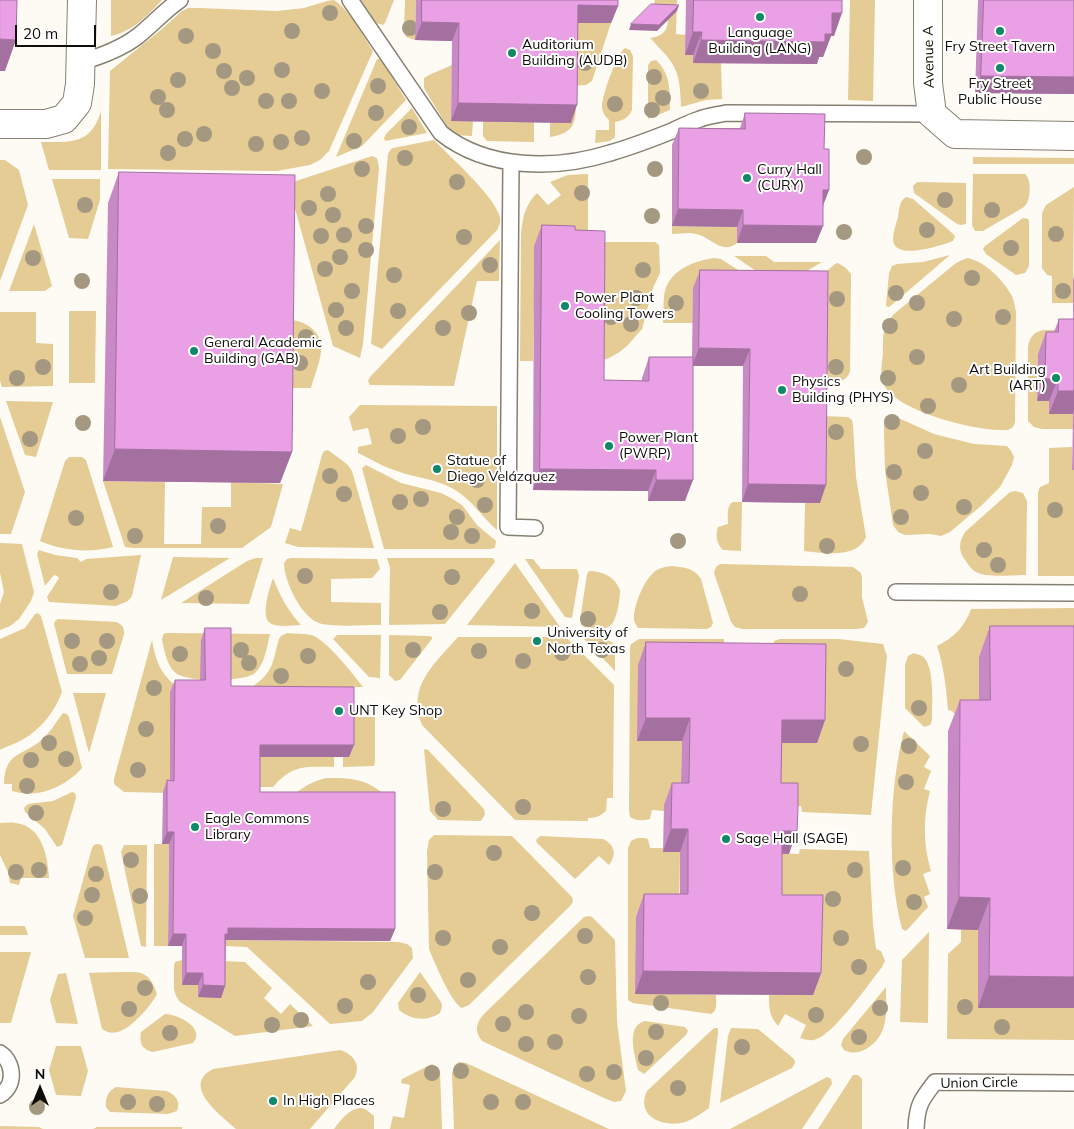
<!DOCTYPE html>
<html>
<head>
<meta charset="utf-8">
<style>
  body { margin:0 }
  #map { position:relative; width:1074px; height:1129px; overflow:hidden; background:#fefbf5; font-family:Mulish,sans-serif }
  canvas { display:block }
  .north { position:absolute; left:15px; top:1064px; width:50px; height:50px; -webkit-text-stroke:4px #fff; paint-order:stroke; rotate:0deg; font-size:14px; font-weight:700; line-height:20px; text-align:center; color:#0f0d08 }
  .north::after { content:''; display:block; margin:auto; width:18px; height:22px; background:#0f0d08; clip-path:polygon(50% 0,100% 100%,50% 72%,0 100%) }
  .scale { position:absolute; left:15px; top:25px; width:81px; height:22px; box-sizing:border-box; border:2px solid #0f0d08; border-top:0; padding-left:6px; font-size:15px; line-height:18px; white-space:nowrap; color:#0f0d08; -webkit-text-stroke:4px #fff; paint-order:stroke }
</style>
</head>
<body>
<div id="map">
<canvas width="1074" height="1129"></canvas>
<div class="north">N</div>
<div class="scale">20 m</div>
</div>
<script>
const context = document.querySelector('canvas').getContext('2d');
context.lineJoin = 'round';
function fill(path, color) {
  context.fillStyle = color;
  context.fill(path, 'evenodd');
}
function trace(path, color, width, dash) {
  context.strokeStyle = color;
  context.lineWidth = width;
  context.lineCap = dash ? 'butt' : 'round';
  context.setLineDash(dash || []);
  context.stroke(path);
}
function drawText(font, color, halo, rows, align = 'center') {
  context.font = font + ' Mulish,sans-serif';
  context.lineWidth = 4;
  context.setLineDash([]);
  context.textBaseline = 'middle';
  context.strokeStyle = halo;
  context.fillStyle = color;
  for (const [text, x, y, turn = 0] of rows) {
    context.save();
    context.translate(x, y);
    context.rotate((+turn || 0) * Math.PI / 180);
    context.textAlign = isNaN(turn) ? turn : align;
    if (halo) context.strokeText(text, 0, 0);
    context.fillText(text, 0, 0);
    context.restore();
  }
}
fill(new Path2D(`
  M111 0H162C147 16 133 31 111 36Z
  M334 0C349 9 363 36 373 51L329 151 320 160 310 165 277 171 108 169 110 71 162 29 182 11 188 8H199L277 11 304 8 327 1Z
  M361 0H394L385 23 383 25 376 23Z
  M405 0H416L415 40 406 37 404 32Z
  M655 0H677L676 34 686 35 693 55V63H721L722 99 706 100 681 107C680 69 676 65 650 38 665 36 670 28 667 13L654 4Z
  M850 0H875L873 101 848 100Z
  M572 23H611L592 81 586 85 571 86Z
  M625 48 630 50 633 56 632 110C628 118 624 120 615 122V137L610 141 595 143 596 130H609V120C605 116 602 112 602 106 602 96 617 53 625 48Z
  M377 59H380L383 62 406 100 362 146 336 157Z
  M656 60C671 74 670 92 670 110L648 119V65L651 61Z
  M452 65 451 121H473L472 136 454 135 451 133 424 88V78L429 75Z
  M576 101C576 122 575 133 550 137V122Z
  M412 108 427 133 385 141 384 138 386 134Z
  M101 111V170H49L41 142C71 142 91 145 101 111Z
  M483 121 534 122V142L487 141 483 136Z
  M434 140C450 157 496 197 500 218 501 222 499 225 498 229L382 349 371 344 388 154 390 150 393 148Z
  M372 156 377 158 379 168 363 344 360 358 333 346 291 194 293 185 296 181Z
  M973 157 1074 158V164H973Z
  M0 160H5L19 170 28 205 0 281Z
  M588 174V242H655L659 245 660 273 653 288 642 329 627 346 618 353 609 358 596 362 535 246 533 361H520L521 233C523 217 525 205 537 193L548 205 561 195 550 182 568 175Z
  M973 174H1025C1032 180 1031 201 1024 207L983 231H975L972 225Z
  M52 179H100V200L88 239 69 238Z
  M917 182 966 183V224L961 225 957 224 914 193 913 186Z
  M1074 187 1073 303H1052V276L1047 275 1042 268V213L1046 205Z
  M906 197 913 199 951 232 955 236 953 241C942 245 901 259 894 244 891 237 896 225 898 217 899 210 899 201 906 197Z
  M1023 218 1028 219 1029 221V266L1025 273 1016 275 986 254 983 249 985 246Z
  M34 224 52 286 45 291H9Z
  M672 226 737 227V243C722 256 710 236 696 234 689 232 679 234 672 234Z
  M500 240 499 281H477L454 386 370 385 368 381 370 377Z
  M950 255 894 303 889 307 886 306 889 273 892 266 897 264 923 262Z
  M734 256H766L774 262H822L805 272 766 273 756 271Z
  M714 258 721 259 746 275 693 323H663C664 314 663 305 664 296 667 271 693 261 714 258Z
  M967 258C985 261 1004 281 1012 296 1014 301 1015 307 1016 312L1015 422 1013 427 1008 430C978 432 902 413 885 387 879 377 882 364 883 353 883 336 882 327 894 314L956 263Z
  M838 263 846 268 851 274 850 372C845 384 833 382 822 382L823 274 835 264Z
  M69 311H96L95 383H69Z
  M0 312H36V343L53 344V386L2 387 0 381Z
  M282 319C299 319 319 326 321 346 322 359 314 376 311 388H282Z
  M1044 330H1074L1050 354 1038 355 1037 401H1049L1074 414V429H1042L1034 427 1028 421V347C1030 336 1034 332 1044 330Z
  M6 401 53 402 36 457 25 455Z
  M360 405 497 406V530C482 517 472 500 455 490 438 479 416 478 397 471 383 467 371 459 358 453V447L372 444 368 428 353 431 349 417Z
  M821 416 848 417 852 420 853 425 856 477 866 537C857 559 823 553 804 551L805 502Z
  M894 416 934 434 974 444 1007 446 1011 451 1014 457 1012 465 1000 487 982 505 950 532 941 536 930 534 905 535 898 532 893 525 885 470 884 432V423L888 418Z
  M0 417 25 492 11 534H0Z
  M1072 447V470H1074V576H1038V492L1040 487 1049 483V448Z
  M328 450 348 465 352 471 374 548 298 547 285 543 290 528 301 531 322 455 324 451Z
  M69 457H82L86 460 113 547C90 553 62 551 40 541L65 461Z
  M366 465 401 483 441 493 451 498 462 505 477 525 496 541 495 548 490 549H384L362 468Z
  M103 481 165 482 164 544H201L202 507H231V482L283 484 271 527 242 548H133L125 547Z
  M1015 491 1023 493 1027 501 1026 575C1014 575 986 578 976 572 970 569 967 562 963 557 958 548 960 540 965 532L1010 492Z
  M733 502H742L741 551 723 550C717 544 715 536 718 527L728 524C728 516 726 506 733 502Z
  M0 543 22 544 34 592 31 601 19 619 10 626 0 630V604L4 592 0 573Z
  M39 550 55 555 77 558 81 562 86 559 141 555 132 596 128 601 116 606 49 602 47 597 59 578 57 576 54 575 45 586 37 554Z
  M173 557 230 558 161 600Z
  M256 558H263L249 604 181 603 247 561Z
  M291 558 377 559 380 569 372 578 331 579V602L381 603V625C363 625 339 627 322 624 302 620 284 581 284 563L287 559Z
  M387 558H493L495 562 445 624 389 625 390 568Z
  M525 559H533L541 569H577L579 576 572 618 565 617Z
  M515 563 560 627 467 625Z
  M720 564 853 567 861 573 862 578V597L868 622 864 628 856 629H742L735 627 731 622 714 573 716 567Z
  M671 566C684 567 694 568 701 579L713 623 711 627 707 629 643 628H638C636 624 633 621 634 617 634 605 644 581 653 573 658 568 665 567 671 566Z
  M589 571C603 571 615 577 620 590 620 599 617 624 608 627 601 630 591 627 584 627L581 625 580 620 587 574Z
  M273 578C280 596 288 611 301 625 293 625 277 628 270 623 260 616 270 587 273 578Z
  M1074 608V657L978 731H969L952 711 948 710C946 687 944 667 937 646 954 638 965 626 971 609Z
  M38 613 41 616 62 692C54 713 41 729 22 740 15 744 7 746 0 750V639L25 628 35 614Z
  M58 619 116 622C123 625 124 627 124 634L112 674H67L54 624 55 621Z
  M165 633 270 634C267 646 265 664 255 673 245 682 189 682 177 674 167 667 164 650 162 639L163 635Z
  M287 633C295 634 303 633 311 635 326 639 353 674 363 687H252C274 672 272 663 279 639L281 636Z
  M337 635H381L380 678 369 677 333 639Z
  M389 635 429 636 432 637V639L400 680 395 681 389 675Z
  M458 637H566L614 685 613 798H607L606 811C600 816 596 818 588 818V821L515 820 422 725C406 687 435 663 458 637Z
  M583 638C595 638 606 636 615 645V671Z
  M639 639H724V654L682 741 681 805 664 811 652 810 650 819C643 821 636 821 630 817L629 811 630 648 631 644Z
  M780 639H839L883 644 887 656 871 815 802 812 801 806H773L774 743H817L773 646 774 641Z
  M152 640C155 658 160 674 175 685L170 692V793L124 792 114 784V779Z
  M914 653C916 654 921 655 922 656 935 664 932 705 932 720L930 725 924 727 905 708V665L908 656Z
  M73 693H106L89 753Z
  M63 713 67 714 69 717 82 768C65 787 38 799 12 791V784H4C5 751 22 757 43 739 51 731 56 722 63 713Z
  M349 717H375V762L374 766 343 767V757H349Z
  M904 731 930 756 924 767 931 771 924 789 930 791C923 818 923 844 931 871L923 874 930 894 924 897 928 907 906 931 902 929C887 871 889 789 904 731Z
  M424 749 428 750 484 809 485 814 481 821 438 820 430 811Z
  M256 757H334V767C306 767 293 764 273 787H256Z
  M326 778C351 778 365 778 385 795L296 793C306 785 314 781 326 778Z
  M72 792 75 793 76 798 62 845 57 847 45 829 25 812 24 808 28 804 53 801Z
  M0 823C5 823 11 822 16 823 42 826 48 857 49 878H21L19 885 10 883 8 872 0 855Z
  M434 835 512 836 572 897 573 902 570 906 469 1005 462 1008C451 1003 434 961 429 949L427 851 429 840Z
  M540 836 603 839C615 845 617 854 609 865L599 856 575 879 537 843 536 840Z
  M637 838H644L648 839 650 848H663L680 852 679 917 635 993 716 995C716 1002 718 1011 711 1014L633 1003 628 1000V848L631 841Z
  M97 844 102 845 103 849 129 958H85L73 916 92 848 94 845Z
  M154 844H169L168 946H154Z
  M124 845H147L146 947 141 946 121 852Z
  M800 849 869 851 873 925 876 949 881 951 885 961 882 967C868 985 837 1029 819 1038 812 1042 806 1040 800 1038L806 1025 785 1014 778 1026C769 1016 769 1008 769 995H813L773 917 774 853 799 854Z
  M589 916 592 917 615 940 617 1022 626 1091 621 1101 614 1102 604 1098 482 1041C474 1031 476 1023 484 1014L584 917Z
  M0 926H25L28 935H0Z
  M961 929H978V1008H1074V1040L947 1039 948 954 961 942Z
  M929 932 928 1023 900 1022 902 960Z
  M224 940 398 942 407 944 412 948 413 958 373 1012 362 1021 330 1024 247 947 224 946Z
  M0 952H31L11 1023H0Z
  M182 960V984L198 985 221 961 245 962 272 988 264 998 281 1014 290 1004 313 1026 235 1036 180 1002 176 996 174 989V965L175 962Z
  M420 972 441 1002 442 1006 440 1013C427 1022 411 1020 399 1010L398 1003Z
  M66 973 78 1024 56 1023 50 1000 58 974Z
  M89 973C99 973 133 971 141 973 150 976 154 985 157 994 151 1006 130 1030 117 1032 111 1034 107 1032 102 1029Z
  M886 987C886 1011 890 1035 866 1049 859 1053 852 1054 844 1050L841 1045 843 1039Z
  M165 1014C178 1014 206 1028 193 1043L153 1052C142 1050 139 1043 141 1032Z
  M645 1021 685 1027 688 1031 686 1035 644 1074 638 1070C635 1055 625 1026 645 1021Z
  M714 1028H718V1033L709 1108C702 1113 694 1119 685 1122 664 1128 635 1117 647 1091Z
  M731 1028 758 1029 794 1059 795 1063 792 1068 720 1103 728 1036Z
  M56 1046H81L88 1071 81 1096 56 1095 49 1070Z
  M340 1050C353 1054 361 1064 355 1077L310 1129H236C222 1116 180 1086 213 1069Z
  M459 1062 466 1063 609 1129H454L452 1073 456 1064Z
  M432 1064 438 1068 440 1071 442 1129H390L393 1116 404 1118 410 1085 401 1083 402 1079Z
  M853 1075H858L862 1079V1129H818Z
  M827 1077 831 1079 832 1084 802 1129H730Z
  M116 1087 166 1091C175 1094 181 1101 177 1111L168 1114 110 1112 106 1107C105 1098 108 1091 116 1087Z
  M360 1108 365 1109 374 1116V1129H334C341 1120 347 1110 360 1108Z
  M0 1126 39 1127 43 1129H0Z
  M97 1127H182V1129H93Z`), '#e5cb94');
const lane = new Path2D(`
  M350 0 441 133C487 170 556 170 610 153 631 147 652 139 672 131 681 127 690 122 700 119 708 116 717 115 726 113L932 114
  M81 62C102 56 121 49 138 36 153 24 165 10 180 0
  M511 162 508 527 535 528
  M896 592 1074 593
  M0 1053C14 1062 16 1086 0 1095
  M916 1129C917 1105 921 1100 935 1082L1074 1083`);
const street = new Path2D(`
  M928 0V83L932 114 955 134 1074 136
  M0 124H46L64 119 77 103 80 84 82 0`);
trace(lane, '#868072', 18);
trace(street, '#868072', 30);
trace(lane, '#fff', 15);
trace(street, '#fff', 28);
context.fillStyle = '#a49980';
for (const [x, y] of [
  [330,13],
  [410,28],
  [292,31],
  [186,36],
  [213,51],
  [585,63],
  [282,70],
  [224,71],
  [654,77],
  [247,78],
  [178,80],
  [378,86],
  [232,88],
  [322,91],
  [701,91],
  [158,97],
  [663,98],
  [266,101],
  [289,101],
  [615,104],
  [167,110],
  [652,110],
  [376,113],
  [409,127],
  [204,134],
  [302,138],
  [185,139],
  [354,141],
  [281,142],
  [256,144],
  [168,153],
  [864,157],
  [405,158],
  [362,169],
  [655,169],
  [457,182],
  [582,193],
  [328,194],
  [945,200],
  [85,205],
  [309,208],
  [992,210],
  [333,215],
  [652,216],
  [366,226],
  [927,230],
  [844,232],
  [1056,234],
  [344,235],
  [321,236],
  [464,237],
  [1011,248],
  [366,250],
  [340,257],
  [33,258],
  [490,265],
  [325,269],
  [643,270],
  [394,275],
  [972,278],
  [82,281],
  [352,291],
  [1063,291],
  [896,293],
  [636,298],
  [837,299],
  [676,303],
  [917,303],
  [336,310],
  [398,311],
  [469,313],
  [611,317],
  [1003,317],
  [954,319],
  [631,324],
  [890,326],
  [346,328],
  [443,328],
  [306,337],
  [917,357],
  [300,363],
  [43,367],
  [836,367],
  [17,378],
  [888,378],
  [959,385],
  [928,406],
  [892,422],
  [83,423],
  [423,427],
  [836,432],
  [398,436],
  [30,439],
  [925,451],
  [894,472],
  [330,476],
  [477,480],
  [921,493],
  [344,494],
  [421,499],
  [400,502],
  [485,505],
  [964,507],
  [1055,510],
  [457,517],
  [901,517],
  [76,518],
  [218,526],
  [451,532],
  [135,536],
  [472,536],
  [678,541],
  [827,546],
  [984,550],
  [998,565],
  [305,576],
  [452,577],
  [111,592],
  [800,594],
  [206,598],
  [532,611],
  [440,612],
  [588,619],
  [72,641],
  [107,641],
  [241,650],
  [413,650],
  [602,650],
  [479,651],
  [562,653],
  [180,654],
  [308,656],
  [99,658],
  [523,661],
  [249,663],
  [80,664],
  [846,669],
  [281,676],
  [154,688],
  [919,708],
  [146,729],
  [49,743],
  [861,744],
  [909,746],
  [66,759],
  [31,760],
  [138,770],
  [906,782],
  [27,786],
  [523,807],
  [443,809],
  [36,813],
  [494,853],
  [131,860],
  [903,868],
  [39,870],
  [855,870],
  [16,872],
  [435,872],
  [96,874],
  [92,895],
  [140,896],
  [833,899],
  [914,902],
  [532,913],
  [85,918],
  [585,936],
  [443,938],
  [841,938],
  [500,947],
  [859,967],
  [588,977],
  [468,980],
  [368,982],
  [145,988],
  [418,995],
  [661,1003],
  [345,1006],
  [965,1007],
  [880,1008],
  [129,1009],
  [526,1012],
  [816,1015],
  [579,1016],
  [301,1020],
  [503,1024],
  [272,1025],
  [1002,1027],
  [656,1032],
  [170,1033],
  [859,1037],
  [555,1042],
  [526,1044],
  [742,1047],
  [646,1058],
  [461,1071],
  [614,1072],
  [432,1073],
  [587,1074],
  [678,1088],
  [128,1102],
  [491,1102],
  [523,1102],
  [157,1104],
  [37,1107]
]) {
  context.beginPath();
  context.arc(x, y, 8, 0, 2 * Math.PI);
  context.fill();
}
fill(new Path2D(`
  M416 0H618V6L611 23H578L571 123 451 121 452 41 415 40Z
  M686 0H842L834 36H831L823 57H819L817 64 693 63V55H685Z
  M978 0H1074V94L975 93Z
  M745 113 824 149 829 190 823 206V226L816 243H737V227L672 226V145L679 128H740Z
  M119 172 292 452 280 483 103 481 108 203Z
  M542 225 575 230 604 380 642 381V378L649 357H692L693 288 700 270 828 271 820 503 742 502 743 366H693L685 501H648V491L533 490 534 246Z
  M1074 276V470H1072L1073 414H1049V401H1037L1038 354 1046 332H1054L1059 319H1073V280Z
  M990 626 1074 1008H978V930L947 929 948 731 960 700H979V657Z
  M205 628 231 686 349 757H260V792L395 929 390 941 226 940 225 986 221 998 198 997V985H182V946H168L169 844H162L163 792 167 780H170V692L175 680H200L201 640Z
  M646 642 825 720 817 743H782L781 783 789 854H782V895L821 973 813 995 635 994 636 917 644 894H680V852H663L664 805 672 783H681L682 741H637L638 665Z`), '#c88ac5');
fill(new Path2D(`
  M578 5 618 6 611 23H572Z
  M679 5 677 11 657 31 629 30 631 24Z
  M832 13H842L834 36H831L823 57H819L817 64 693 63 701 40Z
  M422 22 459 23 452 41 415 40Z
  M693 32H702L693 55H685Z
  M0 39 16 40 5 71H0Z
  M981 76 1074 77V94L975 93Z
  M458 103 577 105 571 123 451 121Z
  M823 190H829L822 207Z
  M678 209 743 210 737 227 672 226Z
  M743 225 823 226 816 243H737Z
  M699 348 750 349 743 366H692Z
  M1045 379H1058L1049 401H1037Z
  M1058 391H1074V410L1073 414H1049Z
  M115 449 292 452 280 483 103 481Z
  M540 469 656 470 648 491 533 490Z
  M656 480H693L685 501H648Z
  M748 484 826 485 820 503 742 502Z
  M646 718H690L682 741H637Z
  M782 720H825L817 743H774Z
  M260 745H354L349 757H256Z
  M671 829H688L680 852H663Z
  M782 831H797L789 854 774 853Z
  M167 832H174L169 844H162Z
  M959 897 990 898 978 930 947 929Z
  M228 928 395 929 390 941 226 940 221 946Z
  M173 934H186L182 946H168Z
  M643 971 821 973 813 995 635 994Z
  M186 973H203L198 985H182Z
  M989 976 1074 977V1008H978Z
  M203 985 225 986 221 998 198 997Z`), '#a370a0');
const building = new Path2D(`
  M0 0H17L16 40 0 39Z
  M422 0H618V6L578 5 577 105 458 103 459 23 422 22Z
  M694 0H842V13H832V34H825V42L701 40 702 32H693Z
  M984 0H1074V77L981 76Z
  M651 4 679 5 659 25 631 24Z
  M745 113 825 114 824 149H829V190H823V226L743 225V210L678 209 679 128 745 129Z
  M119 172 295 175 292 452 115 449Z
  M542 225 575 226V230L605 231 604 380 649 381V357H693V480H656V470L540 469Z
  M700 270 828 271 826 485 748 484 750 349 699 348Z
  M1059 319H1074V391H1058V379H1045L1046 332H1058Z
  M990 626H1074V977L989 976 990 898 959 897 960 700H990Z
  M205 628H231V686L354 687V745H260V792H395V929L228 928V934H225V986L203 985V973H186V934H173L174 832H167V780L174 781 175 680H205Z
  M646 642 826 644 825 720H782L781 783H798V807L797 831H782V895H823L821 973 643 971 644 894H688V829H671L672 783H689L690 718H646Z`);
fill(building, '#e9a0e5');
trace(building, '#a370a0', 1);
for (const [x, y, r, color] of [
  [760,17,5,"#0f886a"],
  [1000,31,5,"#0f886a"],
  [512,53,5,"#0f886a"],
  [1000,68,5,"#0f886a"],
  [747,178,5,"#0f886a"],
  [565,306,5,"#0f886a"],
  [194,351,5,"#0f886a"],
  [1056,378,5,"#0f886a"],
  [782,390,5,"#0f886a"],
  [609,446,5,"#0f886a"],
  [437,469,5,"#0f886a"],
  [537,641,5,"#0f886a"],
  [339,711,5,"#0f886a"],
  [195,827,5,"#0f886a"],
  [726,839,5,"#0f886a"],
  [273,1101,5,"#0f886a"]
]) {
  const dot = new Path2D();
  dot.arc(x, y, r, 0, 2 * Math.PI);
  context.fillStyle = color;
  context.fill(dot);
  trace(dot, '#fff', 2);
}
drawText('14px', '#0f0d08', '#fff', [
  ["Language",760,33,"center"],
  ["Building (LANG)",760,49,"center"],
  ["Auditorium",522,45],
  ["Building (AUDB)",522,61],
  ["Fry Street Tavern",1000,47,"center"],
  ["Fry Street",1000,84,"center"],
  ["Public House",1000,100,"center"],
  ["Curry Hall",757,170],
  ["(CURY)",757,186],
  ["Power Plant",575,298],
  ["Cooling Towers",575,314],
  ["General Academic",204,343],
  ["Building (GAB)",204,359],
  ["Art Building",1046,370,"right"],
  ["(ART)",1046,386,"right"],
  ["Physics",792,382],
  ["Building (PHYS)",792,398],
  ["Power Plant",619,438],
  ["(PWRP)",619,454],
  ["Statue of",447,461],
  ["Diego Velázquez",447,477],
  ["University of",547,633],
  ["North Texas",547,649],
  ["UNT Key Shop",349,711],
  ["Eagle Commons",205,819],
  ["Library",205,835],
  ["Sage Hall (SAGE)",736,839],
  ["In High Places",283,1101]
], 'left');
drawText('14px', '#0f0d08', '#fff', [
  ["Avenue A",929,57,-91],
  ["Union Circle",979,1083,-1]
]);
</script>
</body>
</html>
